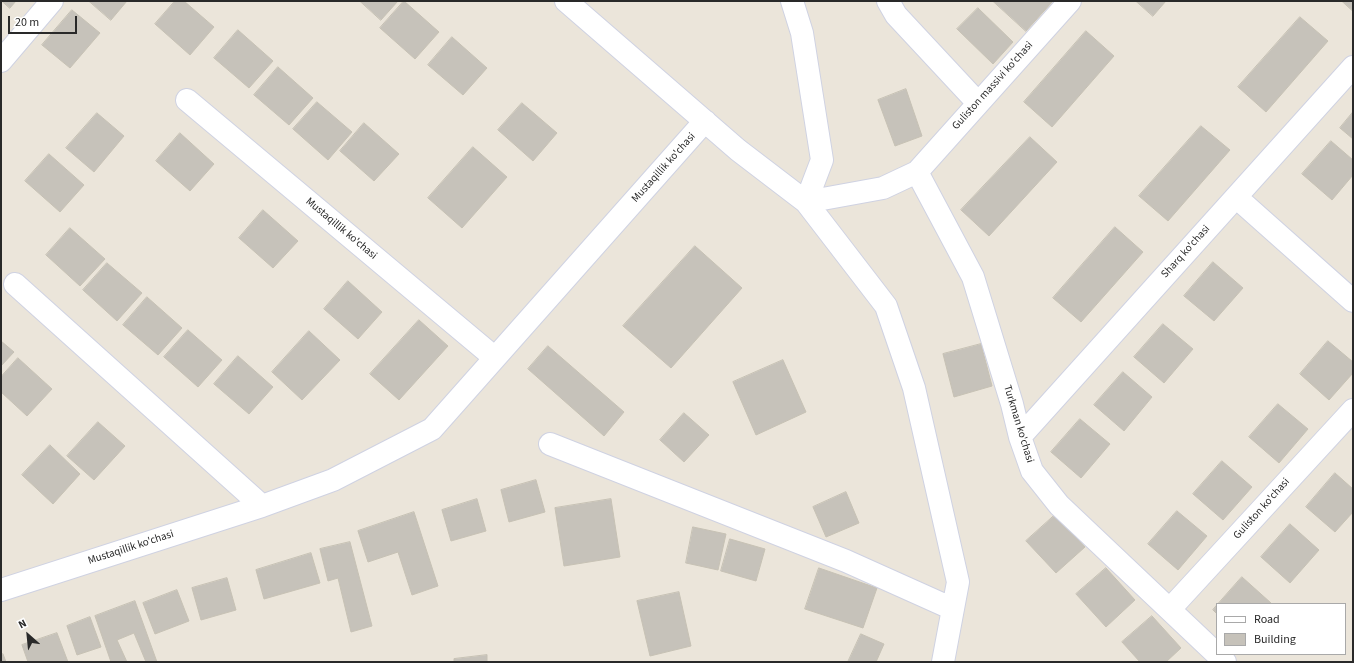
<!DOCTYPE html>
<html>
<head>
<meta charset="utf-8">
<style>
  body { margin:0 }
  #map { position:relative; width:1354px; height:663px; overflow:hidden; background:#ebe5da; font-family:"Source Sans 3",sans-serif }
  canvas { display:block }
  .frame { position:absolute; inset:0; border:2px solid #292929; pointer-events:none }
  .legend { position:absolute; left:1216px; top:603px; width:130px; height:52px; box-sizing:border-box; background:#fff; border:1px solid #a9a9a9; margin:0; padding:5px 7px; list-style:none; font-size:12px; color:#292929 }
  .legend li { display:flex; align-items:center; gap:8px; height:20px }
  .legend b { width:20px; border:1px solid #a9a9a9 }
  .north { position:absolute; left:8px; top:615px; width:40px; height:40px; -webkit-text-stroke:3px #fff; paint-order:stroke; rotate:333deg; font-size:11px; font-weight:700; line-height:16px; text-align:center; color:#292929 }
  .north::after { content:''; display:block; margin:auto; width:14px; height:18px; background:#292929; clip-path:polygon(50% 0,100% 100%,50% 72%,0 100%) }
  .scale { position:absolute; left:8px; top:16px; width:69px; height:18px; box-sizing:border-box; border:2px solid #292929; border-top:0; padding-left:5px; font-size:12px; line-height:14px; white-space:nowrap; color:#292929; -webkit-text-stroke:3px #fff; paint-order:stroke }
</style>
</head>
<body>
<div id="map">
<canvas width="1354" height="663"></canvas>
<div class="frame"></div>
<ul class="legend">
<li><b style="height:5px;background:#fff"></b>Road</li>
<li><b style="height:11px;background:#c6c2ba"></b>Building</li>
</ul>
<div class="north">N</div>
<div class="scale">20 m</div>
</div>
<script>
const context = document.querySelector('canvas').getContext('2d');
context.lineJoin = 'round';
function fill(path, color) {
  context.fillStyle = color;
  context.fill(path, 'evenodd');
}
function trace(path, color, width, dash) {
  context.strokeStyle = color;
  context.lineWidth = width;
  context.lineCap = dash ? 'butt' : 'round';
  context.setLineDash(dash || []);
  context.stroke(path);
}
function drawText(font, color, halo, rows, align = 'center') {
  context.font = font + ' "Source Sans 3",sans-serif';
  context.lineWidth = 3.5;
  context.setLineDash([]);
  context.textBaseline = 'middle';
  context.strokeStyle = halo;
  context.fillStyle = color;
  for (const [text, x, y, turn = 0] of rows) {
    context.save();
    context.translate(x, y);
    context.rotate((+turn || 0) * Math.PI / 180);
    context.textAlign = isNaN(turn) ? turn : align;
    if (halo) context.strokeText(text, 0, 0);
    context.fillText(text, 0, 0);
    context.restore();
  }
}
const building = new Path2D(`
  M2 1H16L10 8Z
  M89 1H127L111 20Z
  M175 1H184L214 27 190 55 155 24Z
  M360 1H398L381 20Z
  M404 1 439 32 415 59 380 28Z
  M993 1H1053L1026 31Z
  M1136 1H1166L1153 16Z
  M1342 1H1353V11Z
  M978 8 1013 42 993 64 957 29Z
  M72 10 100 33 70 68 42 45Z
  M1300 17 1328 41 1266 112 1238 87Z
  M238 30 273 61 249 88 214 58Z
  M1086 31 1114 56 1052 127 1024 102Z
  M452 37 487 68 463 95 428 65Z
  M278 67 313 98 289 125 254 95Z
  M906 89 922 136 895 146 878 100Z
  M317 102 352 132 328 160 293 129Z
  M522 103 557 133 533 161 498 130Z
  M1353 112V139L1340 128Z
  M97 113 124 136 94 172 66 148Z
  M364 123 399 154 374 181 340 151Z
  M1201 126 1230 150 1168 221 1139 196Z
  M180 133 214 164 190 191 156 161Z
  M1030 137 1057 162 989 236 961 210Z
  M1331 141 1353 160V175L1332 200 1302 174Z
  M473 147 507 177 462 228 428 198Z
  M49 154 84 185 60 212 25 181Z
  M263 210 298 241 273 268 239 238Z
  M1115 227 1143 252 1081 322 1053 298Z
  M70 228 105 259 80 286 46 255Z
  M695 246 742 288 671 368 623 326Z
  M1213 262 1243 288 1214 321 1184 296Z
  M107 263 142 293 117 321 83 290Z
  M348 281 382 312 358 339 324 309Z
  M147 297 182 328 158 355 123 325Z
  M419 320 448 346 399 400 370 374Z
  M1163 324 1193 349 1164 383 1134 357Z
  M188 330 222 360 198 387 164 357Z
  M309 331 340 360 302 400 272 372Z
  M1 341 14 352 1 366Z
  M1328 341 1353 362V373L1329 400 1300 374Z
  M981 344 992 386 954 397 943 354Z
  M548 346 624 412 604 436 528 369Z
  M238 356 273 387 249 414 214 384Z
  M18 358 52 389 27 416 1 392V377Z
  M783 360 806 412 756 435 733 382Z
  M1123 372 1152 397 1124 431 1094 405Z
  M1278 404 1308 429 1279 463 1249 437Z
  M684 413 709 435 684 462 660 440Z
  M1080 419 1110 444 1081 478 1051 452Z
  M98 422 125 446 94 480 67 456Z
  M50 445 80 474 53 504 22 475Z
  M1222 461 1252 487 1223 520 1193 494Z
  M1335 473 1353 489V512L1335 532 1306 507Z
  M536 480 545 512 509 522 501 490Z
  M846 492 859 523 826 537 813 507Z
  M477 499 486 531 451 541 442 510Z
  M611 499 620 557 564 566 555 508Z
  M1177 511 1207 536 1178 570 1148 544Z
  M414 512 438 586 412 595 398 552 368 562 358 531Z
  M1056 514 1085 547 1056 573 1026 541Z
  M1290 524 1319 550 1290 583 1261 557Z
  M693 527 726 534 718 570 686 563Z
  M730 539 765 549 756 581 721 571Z
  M350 542 372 626 351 632 338 578 328 581 320 549Z
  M311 553 320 583 264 599 256 570Z
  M819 568 877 588 863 628 805 609Z
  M1106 568 1135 600 1106 627 1076 594Z
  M1242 577 1271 603V604H1218Z
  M227 578 236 610 201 620 192 588Z
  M177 590 189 621 155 634 143 603Z
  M679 592 691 646 650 656 637 601Z
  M135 601 157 662H146L134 633 117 640 127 662H111L95 616Z
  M1217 605V614L1213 610Z
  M1152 616 1181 648 1166 662H1140L1122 642Z
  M90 617 101 647 77 655 67 626Z
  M57 633 68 662H28L22 645Z
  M861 634 884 644 876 662H848Z
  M3 654 6 662H1V655Z
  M487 655V662H454V659Z`);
fill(building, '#c6c2ba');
trace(building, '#c6c1b4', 1);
const minor = new Path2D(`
  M566 1 738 150 806 202 883 188 917 172 1070 1
  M792 1 802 33 822 160 806 202 886 306 914 388 958 582 943 662
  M888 1 896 15 978 103
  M1 61 52 1
  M187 100 495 358
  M917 172 973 277 1012 404 1020 437 1032 471 1059 505 1225 662
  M1236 197 1353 301
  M15 284 262 506
  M1020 437 1353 67
  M550 444 846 561 953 609
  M1 590 262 506 333 480 432 429 705 121
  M1170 609 1353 410`);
trace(minor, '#cfd2e2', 24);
trace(minor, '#fff', 22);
drawText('11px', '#292929', '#fff', [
  ["Guliston massivi ko'chasi",993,86,-48],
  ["Mustaqillik ko'chasi",664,168,-48],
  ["Mustaqillik ko'chasi",341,229,40],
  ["Sharq ko'chasi",1186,252,-48],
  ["Turkman ko'chasi",1018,424,73],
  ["Guliston ko'chasi",1262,509,-48],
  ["Mustaqillik ko'chasi",131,548,-18]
]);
</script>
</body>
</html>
